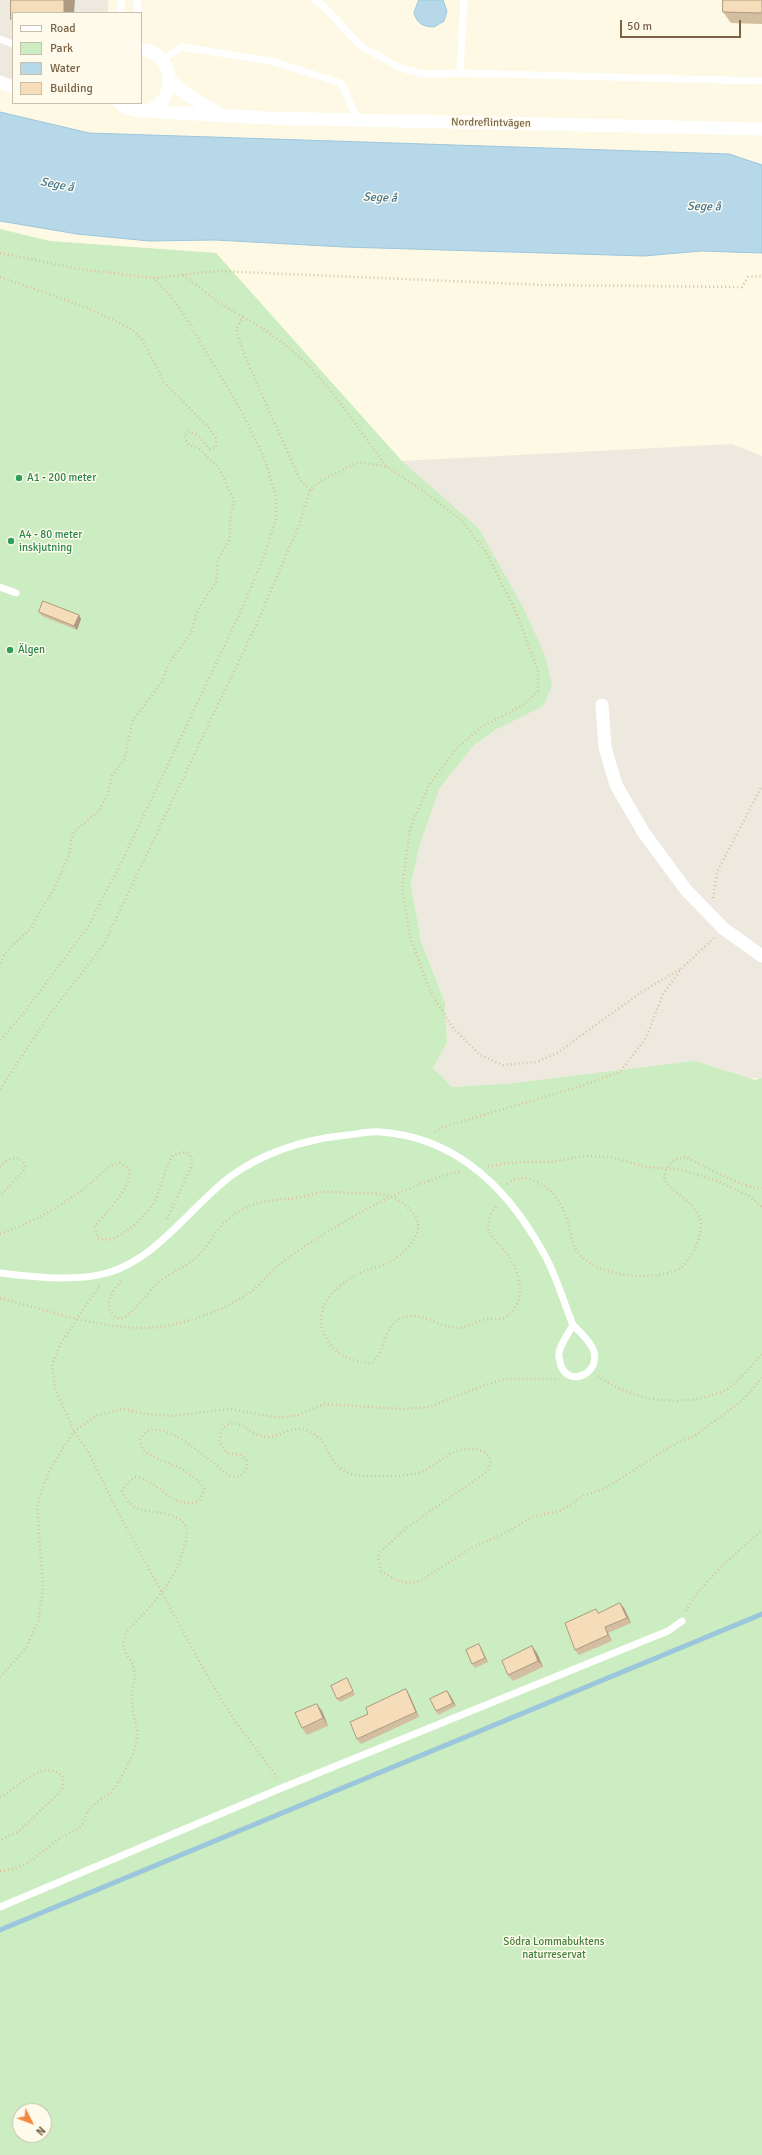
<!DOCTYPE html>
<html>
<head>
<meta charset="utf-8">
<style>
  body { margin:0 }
  #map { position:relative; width:762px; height:2155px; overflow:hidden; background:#fef9e4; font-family:Signika,sans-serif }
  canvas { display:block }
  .legend { position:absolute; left:12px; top:12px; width:130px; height:92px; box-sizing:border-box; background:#fffbec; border:1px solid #c9beaa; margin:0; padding:5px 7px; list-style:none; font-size:12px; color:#796347 }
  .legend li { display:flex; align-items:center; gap:8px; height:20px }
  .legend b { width:20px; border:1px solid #c9beaa }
  .north { position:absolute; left:12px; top:2103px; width:40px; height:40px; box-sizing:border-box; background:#fffbec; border:1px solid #c9beaa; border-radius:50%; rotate:132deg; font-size:11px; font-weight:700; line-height:16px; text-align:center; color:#796347 }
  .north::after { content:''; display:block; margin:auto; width:14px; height:18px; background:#f18a40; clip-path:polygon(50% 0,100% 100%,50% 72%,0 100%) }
  .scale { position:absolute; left:620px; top:20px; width:121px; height:18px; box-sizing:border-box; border:2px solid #796347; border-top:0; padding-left:5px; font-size:12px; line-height:14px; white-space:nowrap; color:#796347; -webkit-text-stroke:3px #fffbec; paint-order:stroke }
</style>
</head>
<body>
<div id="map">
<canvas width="762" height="2155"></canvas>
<ul class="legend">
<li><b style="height:5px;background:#fff"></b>Road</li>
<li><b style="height:11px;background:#cbedc1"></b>Park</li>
<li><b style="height:11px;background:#b7d8e9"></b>Water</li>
<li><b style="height:11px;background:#f6ddba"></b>Building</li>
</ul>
<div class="north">N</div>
<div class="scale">50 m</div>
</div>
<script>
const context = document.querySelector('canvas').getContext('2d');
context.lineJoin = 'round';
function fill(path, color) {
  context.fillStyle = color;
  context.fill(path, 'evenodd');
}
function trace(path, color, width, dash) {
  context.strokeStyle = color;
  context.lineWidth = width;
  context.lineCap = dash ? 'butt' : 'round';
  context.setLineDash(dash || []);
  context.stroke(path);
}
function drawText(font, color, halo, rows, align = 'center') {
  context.font = font + ' Signika,sans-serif';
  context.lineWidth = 3;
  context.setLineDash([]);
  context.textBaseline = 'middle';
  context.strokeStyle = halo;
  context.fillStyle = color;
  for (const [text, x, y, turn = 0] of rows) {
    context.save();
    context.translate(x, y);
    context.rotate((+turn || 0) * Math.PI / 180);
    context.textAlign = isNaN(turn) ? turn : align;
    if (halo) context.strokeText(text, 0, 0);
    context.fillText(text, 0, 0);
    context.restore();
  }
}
fill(new Path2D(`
  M0 0H108V13H13V80L0 78Z
  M732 444 762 456V1078L452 1087 433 1068 447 1043 445 1003 421 941 411 884 420 844 440 788 474 745 497 729 402 461Z`), '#ede9df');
fill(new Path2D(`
  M0 229 50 241 216 253 402 461 479 529 524 609 546 658 552 686 543 706 497 729 474 745 440 788 420 844 411 884 421 941 445 1003 447 1043 433 1068 452 1087 506 1084 695 1061 755 1080 762 1078V2155H0ZM20 2111H44V2135H20Z`), '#cbedc1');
const water = new Path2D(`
  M419 0H443L447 11 444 21 434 27C424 27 417 24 414 13Z
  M0 112 89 133 729 154 762 165V253L701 251 644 256 344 247 215 240 149 241 77 234 0 221Z`);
fill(water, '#b7d8e9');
trace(water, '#9cc6dc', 1);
trace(new Path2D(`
  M0 1930 762 1614`), '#9cc6dc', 5);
trace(new Path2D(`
  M0 253 80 269 153 278 217 271 544 285 742 287 748 277 762 276
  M183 275 218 302 243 317
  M0 277 83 306 130 328 142 339 164 382 209 428 216 438V447L210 449 197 435 190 431 184 436 188 444 199 449 219 468 234 501 230 520V539L218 559 216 582 198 609 191 633 185 642 168 664 162 682 133 720 124 760 112 776 107 795 99 811 73 832 69 855 53 891 41 909 32 927 5 953 0 964
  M310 490 300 480 244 354 236 329 243 317C262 327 280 340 296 354 330 383 359 431 387 467
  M713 898 717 872 762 786
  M0 1040 23 1014 88 927 122 861 239 615 263 559 276 519V497L265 460 242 412 186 318 170 295 153 278
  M0 1089 50 1014 104 944 258 621 299 525 310 490 322 480 359 462 387 467 425 492 463 522 486 552 516 612 538 671V691L525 704 480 728 456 749 429 785 410 829 402 888 410 937 430 991 453 1028 480 1055 503 1065 537 1062 557 1053 640 993 682 968
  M435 1132 443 1127 575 1088 620 1072 646 1038 663 994 682 968 714 938
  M488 1166 518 1162H552L583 1156 611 1157 647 1167 682 1170 715 1180 749 1196 762 1207
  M0 1167C8 1156 24 1153 25 1169L0 1196
  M507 1184C516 1178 524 1176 535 1181 557 1190 566 1211 571 1234 573 1242 574 1249 580 1255 599 1274 633 1278 657 1275 665 1274 676 1272 683 1266 695 1254 708 1226 696 1211 687 1198 673 1192 664 1179 666 1165 672 1158 686 1157 702 1165 746 1190 762 1188
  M0 1234C30 1224 55 1209 81 1191 94 1183 105 1165 120 1163L129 1169C133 1188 105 1212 95 1227L98 1238C115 1248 150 1213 156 1198 163 1183 164 1169 173 1155L185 1152C192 1156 193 1160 191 1168L167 1219
  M121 1281C111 1293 100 1310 120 1319 134 1314 145 1294 157 1284 169 1273 185 1268 197 1257 208 1247 214 1232 225 1222 250 1198 271 1202 301 1197 308 1196 315 1193 322 1192 330 1191 340 1193 349 1193 369 1194 390 1190 406 1206 411 1211 417 1216 418 1223 421 1236 402 1255 392 1261 382 1267 368 1268 358 1274 336 1285 311 1309 325 1336 335 1356 350 1360 371 1364 388 1351 381 1324 404 1317 421 1312 435 1324 451 1327 463 1330 471 1323 482 1320 488 1318 495 1320 501 1319 513 1316 521 1300 520 1288 520 1277 514 1264 507 1254 502 1246 487 1235 488 1225 488 1218 493 1211 497 1205
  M99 1286 61 1343 52 1365 55 1389 74 1431 89 1453 119 1514 208 1677 233 1718 277 1777
  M0 1298C47 1310 93 1327 142 1328 179 1328 221 1312 252 1291 262 1283 270 1272 280 1264 292 1254 305 1246 318 1238 361 1210 410 1184 460 1171
  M598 1376C628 1398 672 1407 709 1396 714 1394 721 1393 726 1390 741 1380 751 1366 762 1353
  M686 1611C698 1585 740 1550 762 1530
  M0 1677 26 1648 38 1621 43 1587 37 1505 49 1471 74 1431 98 1415 123 1409 146 1414 172 1416 230 1409 280 1418 298 1415 324 1404 402 1409 429 1407 482 1386 505 1379H556
  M0 1797C18 1789 44 1755 64 1778L62 1790 56 1796 18 1832 0 1840
  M0 1871C26 1870 43 1850 63 1836 68 1832 76 1832 81 1826 86 1819 86 1811 93 1805 99 1801 105 1797 110 1793 119 1784 138 1748 137 1736 137 1723 131 1710 132 1697 132 1688 136 1680 134 1670 131 1653 117 1653 127 1631 154 1603 176 1582 185 1543 187 1534 189 1524 179 1519 160 1507 133 1519 122 1491L125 1485 135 1477C160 1479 172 1513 200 1500L204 1489C195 1470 162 1462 145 1452L142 1447 140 1441C154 1404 214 1467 232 1477 244 1476 248 1471 246 1460L240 1455 227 1453 219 1442 222 1428C241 1415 247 1435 266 1437 281 1438 293 1423 309 1431 335 1444 325 1475 366 1476 383 1476 401 1477 418 1473 432 1469 439 1460 451 1453 462 1448 485 1445 490 1459 492 1465 488 1470 484 1474L410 1525 380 1552 378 1559 381 1571 396 1580 408 1583 420 1581 473 1547 501 1535 533 1517 562 1510 585 1495 604 1489 676 1443 693 1437 742 1401 762 1378`), '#dbc19c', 2.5, [1, 3]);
trace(new Path2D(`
  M137 0 138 13
  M315 0 323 6 362 47 401 68 424 74 460 73
  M464 0 460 73 762 81
  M121 13V0
  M0 39 13 44
  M162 60 182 47 271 61 341 83 358 120
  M0 587 16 593
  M0 1273C33 1277 75 1282 107 1273 157 1259 191 1206 231 1176 266 1151 306 1139 348 1135 358 1134 370 1131 380 1132 456 1137 508 1189 543 1252 556 1274 563 1301 573 1325 569 1333 560 1344 559 1353 558 1355 560 1360 560 1362 565 1389 603 1375 593 1349 589 1340 580 1332 573 1325
  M0 1907 284 1787 668 1631 682 1621`), '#fff', 7);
trace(new Path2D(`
  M170 80 185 93 219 114
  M0 82 13 87
  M119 103C125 108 132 110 140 111 178 112 179 51 141 50
  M142 111 268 118 762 129
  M602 705 605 747 616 785 644 833 686 890 724 929 762 956`), '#fff', 13);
fill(new Path2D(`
  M762 0V24L731 23 723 12Z
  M39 612 79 615 81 619 77 630 42 616Z
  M624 1608 631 1623 608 1633 612 1641 579 1655 575 1650 599 1612Z
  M481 1648 488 1662 475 1668 472 1664Z
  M537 1653 543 1667 513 1681 508 1675Z
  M349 1682 355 1695 340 1702 337 1699Z
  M447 1691 450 1695 456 1706 438 1715 436 1711Z
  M409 1694 419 1717 361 1744 357 1739 368 1714Z
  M322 1711 328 1726 307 1735 302 1728Z`), '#d4bea0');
fill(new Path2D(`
  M64 0H75L74 13H64Z
  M79 615 81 619 77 630 74 626Z
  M620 1603 624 1608 631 1623 627 1618Z
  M605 1627 612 1641 608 1635Z
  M479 1644 488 1662 485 1658Z
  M532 1646 537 1653 543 1667 538 1661Z
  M406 1689 409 1694 419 1717 416 1712Z
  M447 1691 450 1695 456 1706 453 1703Z
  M317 1704 322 1711 328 1726 323 1718Z`), '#ac9b82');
const building = new Path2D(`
  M11 0H64V13H13V19H11Z
  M723 0H762V13L723 12Z
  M43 601 79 615 74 626 39 612Z
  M620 1603 627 1618 605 1627 608 1635 575 1650 565 1623 596 1609 598 1613Z
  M479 1644 485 1658 472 1664 466 1650Z
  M532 1646 538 1661 508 1675 502 1661Z
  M347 1678 353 1691 337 1699 331 1686Z
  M406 1689 416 1712 357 1739 350 1722 368 1714 366 1708Z
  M447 1691 453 1703 436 1711 430 1699Z
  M317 1704 323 1718 302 1728 295 1713Z`);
fill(building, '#f6ddba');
trace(building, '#ac9b82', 1);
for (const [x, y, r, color] of [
  [19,478,4,"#2e9e5b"],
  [11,541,4,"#2e9e5b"],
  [10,650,4,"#2e9e5b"]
]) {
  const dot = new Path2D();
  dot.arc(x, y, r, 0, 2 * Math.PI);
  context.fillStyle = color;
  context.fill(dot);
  trace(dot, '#fffbec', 1.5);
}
drawText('11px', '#796347', '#fffbec', [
  ["Nordreflintvägen",491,123,1]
]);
drawText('11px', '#27864d', '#fffbec', [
  ["A1 - 200 meter",27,478],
  ["A4 - 80 meter",19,535],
  ["inskjutning",19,548],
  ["Älgen",18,650]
], 'left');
drawText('11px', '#44803e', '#fffbec', [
  ["Södra Lommabuktens",554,1942],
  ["naturreservat",554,1955]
]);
drawText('italic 12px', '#427895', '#fffbec', [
  ["Sege å",57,185,11],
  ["Sege å",380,198,2],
  ["Sege å",704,207,1]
]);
</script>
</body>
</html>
